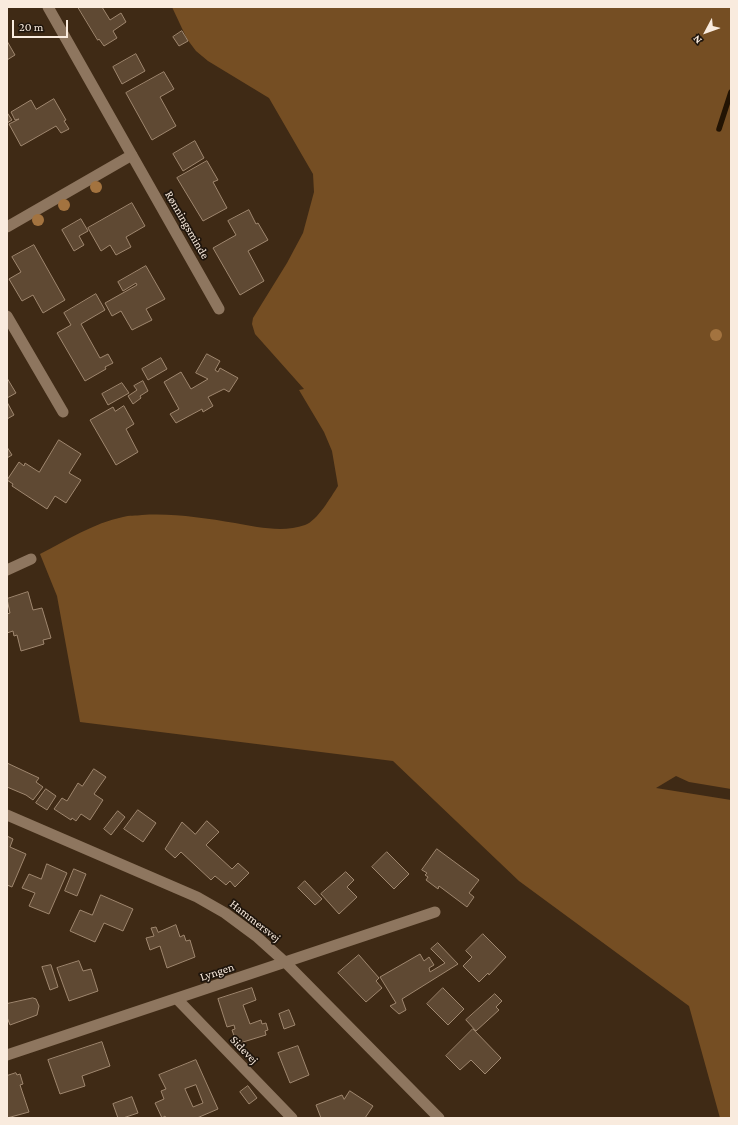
<!DOCTYPE html>
<html>
<head>
<meta charset="utf-8">
<style>
  body { margin:0 }
  #map { position:relative; width:738px; height:1125px; overflow:hidden; background:#3f2a15; font-family:"Crimson Pro",serif }
  canvas { display:block }
  .frame { position:absolute; inset:0; border:8px solid #f9ebde; pointer-events:none }
  .north { position:absolute; left:686px; top:12px; width:40px; height:40px; -webkit-text-stroke:3px #1f150c; paint-order:stroke; rotate:229deg; font-size:11px; font-weight:700; line-height:16px; text-align:center; color:#f9ebde }
  .north::after { content:''; display:block; margin:auto; width:14px; height:18px; background:#f9ebde; clip-path:polygon(50% 0,100% 100%,50% 72%,0 100%) }
  .scale { position:absolute; left:12px; top:20px; width:56px; height:18px; box-sizing:border-box; border:2px solid #f9ebde; border-top:0; padding-left:5px; font-size:12px; line-height:14px; white-space:nowrap; color:#f9ebde; -webkit-text-stroke:3px #1f150c; paint-order:stroke }
</style>
</head>
<body>
<div id="map">
<canvas width="738" height="1125"></canvas>
<div class="frame"></div>
<div class="north">N</div>
<div class="scale">20 m</div>
</div>
<script>
const context = document.querySelector('canvas').getContext('2d');
context.lineJoin = 'round';
function fill(path, color) {
  context.fillStyle = color;
  context.fill(path, 'evenodd');
}
function trace(path, color, width, dash) {
  context.strokeStyle = color;
  context.lineWidth = width;
  context.lineCap = dash ? 'butt' : 'round';
  context.setLineDash(dash || []);
  context.stroke(path);
}
function drawText(font, color, halo, rows, align = 'center') {
  context.font = font + ' "Crimson Pro",serif';
  context.lineWidth = 3.5;
  context.setLineDash([]);
  context.textBaseline = 'middle';
  context.strokeStyle = halo;
  context.fillStyle = color;
  for (const [text, x, y, turn = 0] of rows) {
    context.save();
    context.translate(x, y);
    context.rotate((+turn || 0) * Math.PI / 180);
    context.textAlign = isNaN(turn) ? turn : align;
    if (halo) context.strokeText(text, 0, 0);
    context.fillText(text, 0, 0);
    context.restore();
  }
}
fill(new Path2D(`
  M172 7H731V789L689 782 676 776 656 788 731 800V1118H720L689 1006 519 881 393 761 80 722 57 596 40 554C67 540 94 523 123 517 129 515 136 516 142 515 173 513 204 518 235 523 257 527 283 533 305 525 317 521 331 497 338 486L332 451 324 432 299 390 304 389 255 334 252 324 253 318 287 263 303 233 314 192 313 174 269 98 208 61 196 51 187 39Z`), '#754e23');
trace(new Path2D(`
  M719 129 731 92`), '#221303', 5.5);
const building = new Path2D(`
  M78 7H102L110 20 121 13 126 22 113 31 117 38 104 46 99 39 98 40Z
  M182 31 188 41 179 46 173 37Z
  M7 41 15 55 7 60Z
  M136 54 145 71 122 84 113 67Z
  M164 72 174 89 160 97 176 126 152 140 126 93Z
  M54 99 66 120 64 121 69 129 61 133 56 126 21 146 9 124 19 119 15 120 11 112 31 100 36 109Z
  M8 114 12 120 7 123V115Z
  M195 141 204 158 183 171 173 154Z
  M207 161 218 180 213 182 227 208 203 221 177 178Z
  M132 203 145 226 126 237 131 247 116 255 110 245 101 251 88 228Z
  M249 210 256 224 258 223 268 240 248 251 264 281 240 295 213 248 236 235 228 221Z
  M81 219 88 231 79 236 84 245 74 251 62 230Z
  M34 245 65 300 43 313 33 295 22 301 9 279 21 272 12 257Z
  M146 266 165 299 146 309 152 320 132 330 121 311 112 316 105 303 137 285 136 283 123 291 118 282Z
  M96 294 105 310 81 324 100 358 108 354 113 363 105 367 106 369 85 381 57 333 71 325 64 313Z
  M207 354 220 361 215 370 218 372 220 368 238 378 229 392 224 389 208 397 213 406 203 412 202 409 176 423 170 414 179 409 164 382 181 372 191 389 208 379 196 373Z
  M161 358 167 369 148 380 142 369Z
  M7 378 16 393 7 398Z
  M143 381 148 391 140 396 141 398 133 404 128 396 137 390 134 386Z
  M122 383 129 393 108 405 102 394Z
  M7 402 14 415 7 419Z
  M124 406 134 424 126 429 138 452 116 465 90 420 113 407 115 411Z
  M59 440 81 454 69 473 81 480 66 503 55 496 47 509 12 486 13 484 7 480 19 462 24 466 25 463 39 472Z
  M7 447 12 455 7 458Z
  M28 592 33 610 42 608 51 638 43 640 44 644 21 651 17 635 14 636 13 631 7 633V614L10 613 7 599Z
  M7 763 39 778 36 782 43 787 33 800 26 795 7 787Z
  M94 769 106 777 94 794 103 800 90 820 81 814 76 821 72 818 71 820 54 809 62 798 67 801 78 783 82 786Z
  M46 789 56 796 47 810 36 803Z
  M138 810 156 823 143 842 124 829Z
  M118 811 125 817 111 835 104 829Z
  M207 821 219 832 206 845 232 869 238 863 249 873 235 887 230 881 226 885 215 876 211 880 181 852 175 858 165 849 182 822 195 834Z
  M7 836 13 839 10 847 26 854 12 887 7 885Z
  M437 849 479 880 469 893 474 897 467 907 439 886 438 889 426 880 428 877 425 875 427 873 422 870Z
  M387 852 409 874 394 889 372 867Z
  M47 864 67 873 49 914 29 906 35 893 22 888 29 874 41 879Z
  M74 869 86 874 77 896 65 891Z
  M346 872 354 880 347 887 357 897 339 914 321 894Z
  M305 881 322 899 315 905 298 888Z
  M101 895 133 909 123 931 104 923 95 942 70 931 80 910 92 915Z
  M176 925 180 937 184 935 186 941 190 940 195 957 167 968 160 946 150 950 146 938 154 936 151 928 156 927 158 932Z
  M483 934 506 957 489 975 488 973 479 982 463 966 472 957 466 951Z
  M438 943 458 964 402 999 406 1010 399 1014 390 1006 396 1003 380 977 420 954 424 961 429 957 434 965 429 968 430 972 445 963 431 949Z
  M359 955 379 978 376 981 382 988 366 1002 338 973Z
  M79 961 83 971 91 969 98 991 69 1001 57 968Z
  M51 965 58 987 50 990 42 967Z
  M252 988 256 1000 243 1005 250 1024 261 1020 262 1024 266 1023 268 1030 265 1031 266 1035 243 1042 244 1045 238 1047 232 1030 235 1029 234 1025 227 1027 218 999Z
  M443 988 464 1009 448 1025 427 1004Z
  M495 994 502 1001 496 1007 499 1010 476 1031 466 1020Z
  M33 998 36 999 39 1006 37 1015 10 1025 7 1017V1004Z
  M289 1010 295 1025 284 1029 279 1014Z
  M473 1029 501 1058 485 1074 471 1060 460 1070 446 1056Z
  M102 1042 110 1066 82 1076 85 1086 60 1094 48 1060Z
  M298 1046 309 1075 290 1083 278 1053Z
  M196 1060 218 1109 197 1118H166L165 1116 162 1118 155 1103 164 1099 161 1091 166 1089 159 1075ZM196 1085 203 1103 193 1107 185 1089Z
  M16 1073 17 1075 20 1074 23 1084 20 1085 29 1112 7 1118V1076Z
  M248 1086 257 1098 249 1104 240 1092Z
  M350 1091 373 1106 365 1118H321L316 1105 342 1095 344 1099Z
  M132 1097 138 1113 123 1118H118L113 1104Z`);
fill(building, '#5f4933');
trace(building, '#9f876f', 1);
trace(new Path2D(`
  M48 7 219 309
  M7 227 132 155
  M7 316 63 412
  M7 570 31 559
  M7 815 197 897 225 913 256 936 286 963 439 1118
  M177 999 292 1118
  M7 1055 435 912`), '#8e765f', 11);
context.fillStyle = '#a3733f';
for (const [x, y] of [
  [96,187],
  [64,205],
  [38,220],
  [716,335]
]) {
  context.beginPath();
  context.arc(x, y, 6, 0, 2 * Math.PI);
  context.fill();
}
drawText('12px', '#f9ebde', '#1f150c', [
  ["Rønningsminde",187,225,60],
  ["Hammersvej",255,921,38],
  ["Lyngen",217,972,-18],
  ["Sidevej",244,1050,46]
]);
</script>
</body>
</html>
